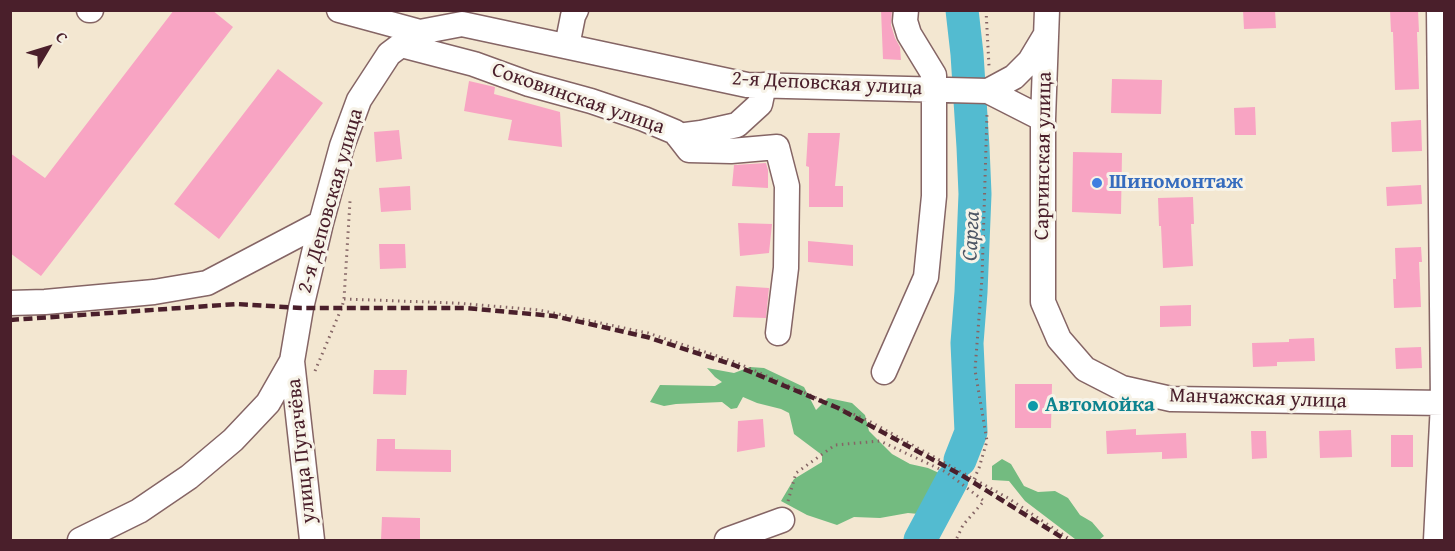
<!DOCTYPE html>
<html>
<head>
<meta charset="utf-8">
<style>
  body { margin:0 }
  #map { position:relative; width:1455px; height:551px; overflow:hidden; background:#f3e7d1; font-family:"Gentium Book Plus",serif }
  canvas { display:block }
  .frame { position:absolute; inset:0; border:12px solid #4a1f2b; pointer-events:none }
  .north { position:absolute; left:18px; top:18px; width:60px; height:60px; -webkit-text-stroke:4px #f7f3e8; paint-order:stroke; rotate:52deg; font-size:16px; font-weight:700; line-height:24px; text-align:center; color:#4a1f2b }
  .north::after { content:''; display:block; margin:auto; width:21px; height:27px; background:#4a1f2b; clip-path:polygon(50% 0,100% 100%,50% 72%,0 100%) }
</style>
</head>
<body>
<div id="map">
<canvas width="1455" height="551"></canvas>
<div class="frame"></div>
<div class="north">С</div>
</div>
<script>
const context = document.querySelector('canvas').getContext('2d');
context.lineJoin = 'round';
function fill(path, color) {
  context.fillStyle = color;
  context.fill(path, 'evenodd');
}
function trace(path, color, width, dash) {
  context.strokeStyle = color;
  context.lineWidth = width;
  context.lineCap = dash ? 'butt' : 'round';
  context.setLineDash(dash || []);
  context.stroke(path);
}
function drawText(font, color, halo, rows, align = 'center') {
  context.font = font + ' "Gentium Book Plus",serif';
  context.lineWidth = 6;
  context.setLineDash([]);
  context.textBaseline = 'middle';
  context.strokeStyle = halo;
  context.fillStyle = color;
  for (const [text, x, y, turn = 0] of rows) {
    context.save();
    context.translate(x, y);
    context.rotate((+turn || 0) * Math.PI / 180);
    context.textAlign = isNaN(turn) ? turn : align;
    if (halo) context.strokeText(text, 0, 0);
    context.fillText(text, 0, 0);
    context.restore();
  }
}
fill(new Path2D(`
  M750 367 764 368 804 387 816 410 828 398 852 403 865 415 869 431 892 454 910 464 928 468 948 477 952 486 947 503 940 516 908 513 880 518 854 517 837 525 807 515 781 501 794 479 822 462V455L794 434 789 413 781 409 757 403 743 397 737 408 731 409 722 402 676 404 664 406 650 402 660 385 715 386 722 382 715 377 707 368 734 373Z
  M1002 459 1011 464 1024 486 1038 492 1055 491 1068 498 1080 515 1092 522 1104 536 1099 540H1077L1075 539 1025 501 1009 481 992 480V466Z`), '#73bb80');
trace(new Path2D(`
  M960 460 971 432 967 343 971 292 975 194 973 147 967 54 962 10
  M920 540 952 480`), '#53bbd0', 33);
fill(new Path2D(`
  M174 10H212L233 27 41 276 10 253V153L45 178Z
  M881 10H892L891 25 895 38 900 47 901 60 883 59Z
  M1243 10H1275L1276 28 1244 29Z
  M1390 10H1418L1419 32H1417L1419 89 1395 90 1393 32H1391Z
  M278 69 323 103 219 239 174 204Z
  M1112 79 1162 80 1161 114 1111 113Z
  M469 81 495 87 494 94 560 112 562 147 508 140 512 120 464 111Z
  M1255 107 1256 135H1235L1234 108Z
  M1421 120 1422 151 1392 152 1391 122Z
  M399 130 402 159 376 162 374 132Z
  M808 133H840L835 186H843V207H809V167L806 166Z
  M1073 152 1122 153 1121 214 1072 212Z
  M766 163 768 170V188L732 186 734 165Z
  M1421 185 1422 204 1387 206 1386 187Z
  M410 186 411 210 381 212 379 188Z
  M1193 197 1194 224H1191L1193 266 1163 268 1161 226H1159L1158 198Z
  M738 223 772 224 769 253 740 256Z
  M808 241 853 245V266L808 262Z
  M379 244H405L406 268 380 269Z
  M1421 247 1422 262H1419L1421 307 1394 308 1393 279H1396L1395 248Z
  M736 286 769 288 766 318 733 317Z
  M1191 305V326L1160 327V306Z
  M1314 338 1315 361 1277 362V366L1253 367 1252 343 1289 342V339Z
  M1421 347 1422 368 1396 369 1395 348Z
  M374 370H407L406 395 373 394Z
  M1015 384H1052L1051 428H1015Z
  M763 419 765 447 737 452 738 421Z
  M1136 429V435L1186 433 1187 458 1162 459V452L1107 454 1106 431Z
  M1351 430 1352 457 1320 458 1319 431Z
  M1251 431H1266L1267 458 1252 459Z
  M1391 435H1413V467H1391Z
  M377 439H395V449L451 450V472L376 471Z
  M382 517 420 518V540H381Z`), '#f8a4c3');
const minor = new Path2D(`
  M89 10H91
  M339 10 420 32
  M1047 10 1043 119V302L1059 339 1085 369 1122 388 1171 399 1444 403
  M401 45 474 64 529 84 591 101 644 119 675 132 689 150 731 151 777 147 787 186 786 268 778 333
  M567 46 573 16 576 10
  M988 91 1014 77 1030 61 1045 36
  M678 136 701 133 737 125 760 104 764 85
  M10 303 45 302 154 292 207 283 321 223
  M292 361 312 540
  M884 372 926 277 934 196V75L909 34 905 21 906 10
  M80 540 139 511 189 477 233 440 268 403 292 361 301 308 321 223 342 146 359 100 389 54 401 45 420 32 462 24 747 85 988 91 1043 119
  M727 540 782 520
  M1436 540 1443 403 1439 10`);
trace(minor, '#856565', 27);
trace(new Path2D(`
  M986 10 989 66
  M344 299 455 303 539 310 648 333 735 362 869 421 1008 498 1071 540
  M315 371 342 307 344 299 350 201
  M974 479 979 468 987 441 975 370 982 278 987 114
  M788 501 796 473 835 445 880 441 946 472 984 501 963 525 956 540`), '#856565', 3, [1.5, 4.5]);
trace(minor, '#fff', 24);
trace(new Path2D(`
  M10 320 237 304 301 308H465L554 316 647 337 734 365 838 408 963 476 1066 540`), '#4a1f2b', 4.5, [9, 4.5]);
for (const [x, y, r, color] of [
  [1097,183,6,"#3f7fe0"],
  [1033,406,6,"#0f9aa8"]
]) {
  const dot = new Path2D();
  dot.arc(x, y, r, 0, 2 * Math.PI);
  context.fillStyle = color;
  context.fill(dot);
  trace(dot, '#f7f3e8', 2);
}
drawText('21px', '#4a1f2b', '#f7f3e8', [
  ["2-я Деповская улица",827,84,3],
  ["Соковинская улица",578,99,19],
  ["Саргинская улица",1044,156,-89],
  ["2-я Деповская улица",331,201,-74],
  ["Манчажская улица",1258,399,2],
  ["улица Пугачёва",302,451,-96]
]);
drawText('bold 21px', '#366cbe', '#f7f3e8', [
  ["Шиномонтаж",1109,183]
], 'left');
drawText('bold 21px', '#0d838f', '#f7f3e8', [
  ["Автомойка",1045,406]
], 'left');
drawText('italic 22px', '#4d5665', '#f7f3e8', [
  ["Сарга",972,236,-87]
]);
</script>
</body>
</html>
